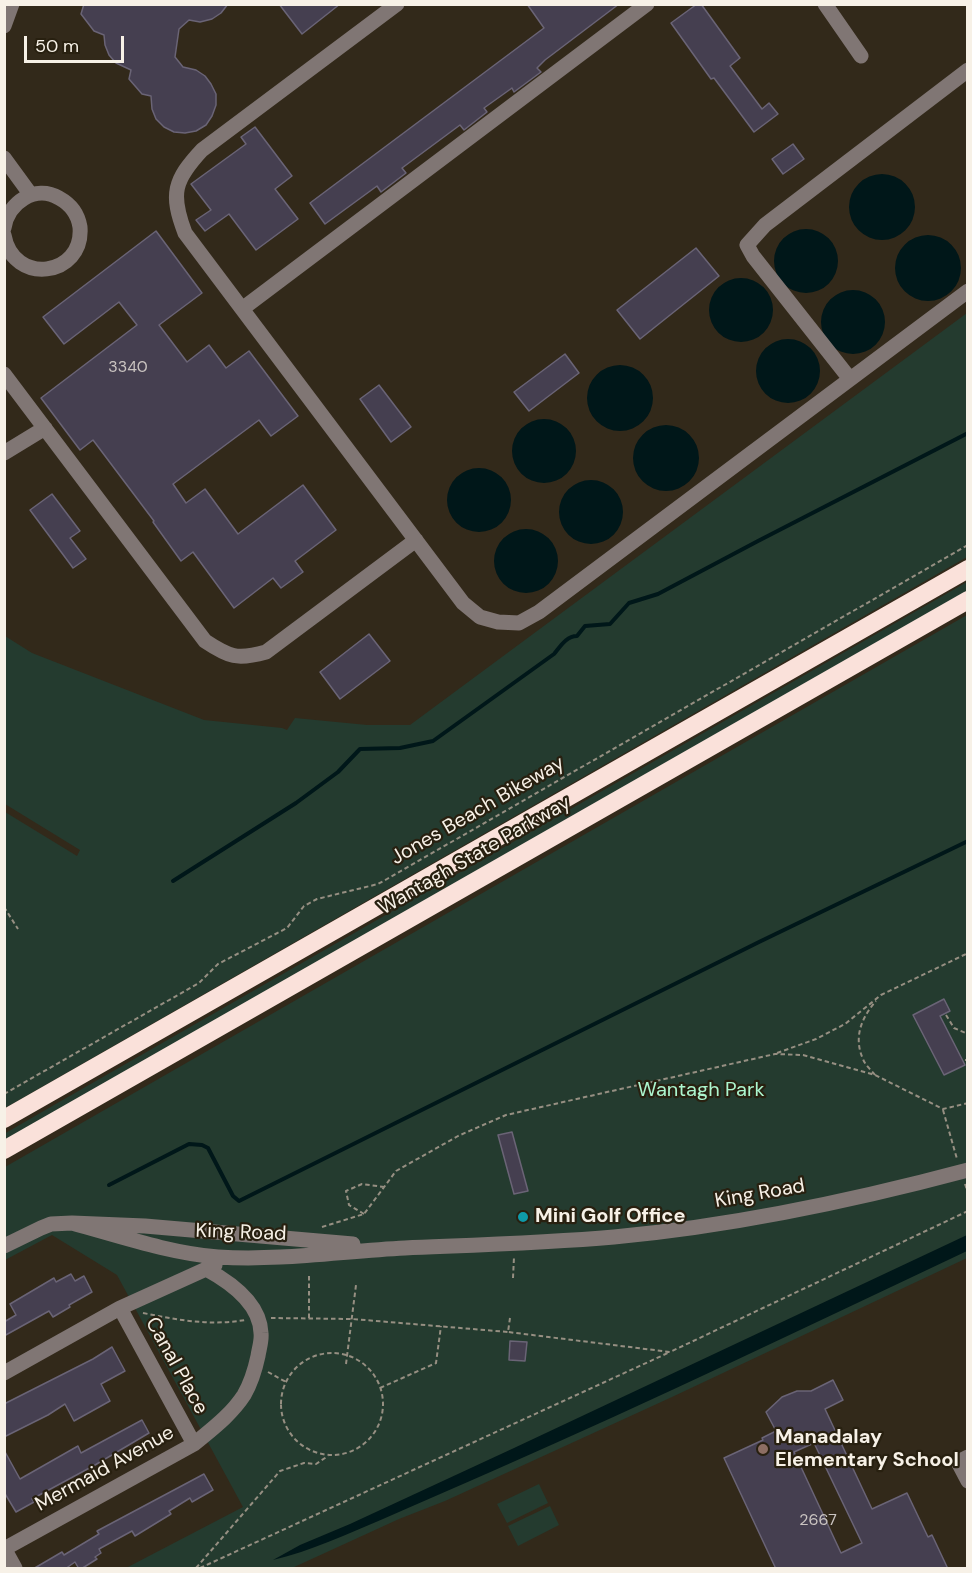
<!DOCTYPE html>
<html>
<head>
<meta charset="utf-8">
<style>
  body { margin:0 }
  #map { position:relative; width:972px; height:1573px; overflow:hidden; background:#32291a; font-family:"DM Sans",sans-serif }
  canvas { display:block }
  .frame { position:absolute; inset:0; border:6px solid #f7f1e7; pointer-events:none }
  .scale { position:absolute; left:24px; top:36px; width:100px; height:27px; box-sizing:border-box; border:3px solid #f7f1e7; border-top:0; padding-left:8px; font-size:18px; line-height:21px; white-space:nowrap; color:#f7f1e7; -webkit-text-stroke:4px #282010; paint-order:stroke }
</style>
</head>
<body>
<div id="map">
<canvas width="972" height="1573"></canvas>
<div class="frame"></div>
<div class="scale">50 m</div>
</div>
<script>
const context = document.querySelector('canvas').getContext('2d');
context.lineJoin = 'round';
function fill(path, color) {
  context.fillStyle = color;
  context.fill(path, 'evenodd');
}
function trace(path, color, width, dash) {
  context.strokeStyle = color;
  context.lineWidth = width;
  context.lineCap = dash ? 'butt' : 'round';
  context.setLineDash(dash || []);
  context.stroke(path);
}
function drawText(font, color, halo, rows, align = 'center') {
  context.font = font + ' "DM Sans",sans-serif';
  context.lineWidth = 4.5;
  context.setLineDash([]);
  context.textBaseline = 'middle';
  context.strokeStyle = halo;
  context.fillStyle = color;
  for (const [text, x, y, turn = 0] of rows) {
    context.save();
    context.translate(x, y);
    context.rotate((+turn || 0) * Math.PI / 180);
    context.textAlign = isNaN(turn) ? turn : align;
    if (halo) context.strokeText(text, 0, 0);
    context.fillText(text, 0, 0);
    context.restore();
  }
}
fill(new Path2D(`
  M967 313V557L5 1108V812L77 856 80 850 5 804V636L32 653 204 720 282 728 287 730 295 718 367 725H410Z
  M967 582V591L5 1140 4 1134 54 1105Z
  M967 615V1258L672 1397 445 1501 399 1519 292 1568H126L243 1507 117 1275 52 1235 5 1260V1167Z
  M539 1484 548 1503 507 1523 497 1504Z
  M550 1506 559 1525 518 1546 508 1526Z`), '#243b2f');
fill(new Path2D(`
  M849 207a33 33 0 1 1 66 0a33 33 0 1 1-66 0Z
  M774 261a32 32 0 1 1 64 0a32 32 0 1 1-64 0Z
  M895 268a33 33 0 1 1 66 0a33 33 0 1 1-66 0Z
  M709 310a32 32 0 1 1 64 0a32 32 0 1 1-64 0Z
  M821 322a32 32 0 1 1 64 0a32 32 0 1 1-64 0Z
  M756 371a32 32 0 1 1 64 0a32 32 0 1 1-64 0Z
  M587 398a33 33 0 1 1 66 0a33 33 0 1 1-66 0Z
  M512 451a32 32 0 1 1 64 0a32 32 0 1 1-64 0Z
  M633 458a33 33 0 1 1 66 0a33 33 0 1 1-66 0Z
  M447 500a32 32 0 1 1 64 0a32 32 0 1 1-64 0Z
  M559 512a32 32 0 1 1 64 0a32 32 0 1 1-64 0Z
  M494 561a32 32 0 1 1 64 0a32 32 0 1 1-64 0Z
  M967 1235V1251C811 1325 654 1400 495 1470 458 1486 420 1503 383 1519 347 1534 311 1551 273 1560L300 1545 350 1524 514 1448Z`), '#001719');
trace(new Path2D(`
  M173 881 296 803 338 772 360 749 400 748 433 741 554 654C560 647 566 636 577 636L585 626 610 624 629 603 658 594 758 541 968 433
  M109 1185 189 1144 202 1145 208 1148 233 1196 239 1201 759 942 968 841`), '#001719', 4);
const building = new Path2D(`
  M84 4H228L221 13 212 19 200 22 189 20 179 29 175 57 183 67 196 70 205 76 211 84 216 94V105L212 116 206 125 196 131 185 133 174 132 164 127 156 119 152 109 151 96 142 94 129 79 131 70 116 63 109 55 105 45 104 35 94 31 81 14Z
  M279 4H340L302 34Z
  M527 4H619L545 60 537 68 541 72 514 92 512 88 484 108 487 112 464 130 460 125 402 168 406 173 381 192 377 186 325 224 310 203 544 28Z
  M697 4H701L740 58 730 66 762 109 769 103 778 114 754 132 714 78 711 79 671 23Z
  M255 127 292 176 275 189 298 219 256 250 229 214 205 231 196 220 211 210 191 184 246 144 241 137Z
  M793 144 804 159 783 174 772 159Z
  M156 231 202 293 159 325 187 362 209 345 226 368 249 351 298 416 271 436 259 420 173 484 186 503 205 489 238 534 303 485 336 530 295 561 303 572 281 588 273 578 234 608 193 552 181 561 153 522 154 521 93 440 80 450 41 398 137 325 119 302 64 344 43 317Z
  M696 248 719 276 640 339 617 310Z
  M565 354 579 373 529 411 514 392Z
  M379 385 411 427 391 442 360 399Z
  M52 494 80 531 70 538 86 559 73 568 30 510Z
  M369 634 390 661 340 699 320 672Z
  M944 999 950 1011 940 1016 965 1065 944 1075 913 1015Z
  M512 1132 528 1191 514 1194 498 1135Z
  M71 1274 75 1281 84 1276 92 1292 69 1305 70 1307 53 1317 49 1311 4 1336V1322L16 1315 10 1304 54 1278 56 1282Z
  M510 1341 527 1342 525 1361 509 1360Z
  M112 1347 125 1371 101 1384 110 1401 74 1421 65 1404 48 1415 4 1437V1404L93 1359Z
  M833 1380 843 1400 825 1409 872 1509 907 1493 928 1537 932 1535 948 1569H776L724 1458 763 1440 762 1438 776 1431 766 1412 782 1397 797 1391H811ZM814 1443 862 1543 841 1553 794 1452Z
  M142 1420 149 1433 95 1465 32 1499 34 1502 16 1512 4 1492V1450L20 1479 78 1446 81 1453Z
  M204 1474 213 1490 192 1502 190 1498 169 1511 171 1514 135 1536 132 1531 99 1549 101 1553 95 1557 97 1559 81 1569H79L75 1562 65 1569H33L62 1552 64 1555 99 1534 97 1531Z`);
fill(building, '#453f50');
trace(building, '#6a6476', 1.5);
trace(new Path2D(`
  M4 907 18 929
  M946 1015 954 1028 968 1034
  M777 1053 816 1039 845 1024 881 995 968 953
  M965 1060H968
  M875 1075C871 1070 865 1065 863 1059 853 1037 862 1017 876 1001
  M4 1094 199 983 218 964 287 928 304 906 317 899 378 884 387 879 968 545
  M943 1110 957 1159
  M965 1184 968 1193
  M364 1214 349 1205 346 1191 362 1184 384 1187
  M322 1227 364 1214 396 1171 458 1136 506 1115 775 1054 803 1055 875 1075 943 1109 968 1103
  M513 1278 514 1257
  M143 1313C178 1320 210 1326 245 1320
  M271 1318 352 1319 508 1332
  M309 1318V1273
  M510 1318 508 1332 670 1352 968 1211
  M281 1404a51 51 0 1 1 102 0a51 51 0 1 1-102 0Z
  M346 1364 356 1285
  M268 1372 286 1382
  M380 1388 436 1363 441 1326
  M196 1568 280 1471 304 1463 316 1464 328 1456
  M200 1568 670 1352`), '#968f82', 2, [4.5, 3]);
trace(new Path2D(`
  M397 4 202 150C174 180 170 194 185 233L463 603 480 617 498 622 519 623 539 612 968 291
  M825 4 861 56
  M4 26 12 4
  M4 158 31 195
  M4 228C8 203 35 184 59 198 70 204 78 214 80 227 84 277 13 286 4 235
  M242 309 647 4
  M4 374 205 641C229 657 237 660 266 652L416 540
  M850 379 753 256 747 245 765 225 968 70
  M4 453 45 428
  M72 1223C120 1236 169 1253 218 1257 280 1261 343 1251 405 1248 475 1245 544 1243 614 1237 733 1226 852 1201 968 1170
  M4 1246 41 1228 51 1224 72 1223 145 1226 353 1244
  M120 1308 194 1444
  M4 1373 120 1308 215 1265
  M968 1457 958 1462 968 1481
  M4 1548 15 1568
  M4 1549 194 1444C212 1429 231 1415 244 1395 251 1383 255 1370 258 1356 259 1349 262 1340 261 1333 260 1303 230 1282 206 1269`), '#807674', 15);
trace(new Path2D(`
  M4 1119 968 569
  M4 1150 968 600`), '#fae1da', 18);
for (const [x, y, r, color] of [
  [523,1217,6,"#0f9aa8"],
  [763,1449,6,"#8d6e63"]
]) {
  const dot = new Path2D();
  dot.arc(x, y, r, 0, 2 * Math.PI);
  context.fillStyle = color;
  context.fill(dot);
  trace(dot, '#282010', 2);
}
drawText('16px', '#cac4c1', null, [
  ["3340",128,368],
  ["2667",818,1521]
]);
drawText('20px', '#f7f1e7', '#282010', [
  ["Jones Beach Bikeway",478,811,-30],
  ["Wantagh State Parkway",475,856,-30],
  ["King Road",760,1194,-10],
  ["King Road",241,1233,2],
  ["Canal Place",176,1366,61],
  ["Mermaid Avenue",105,1469,-29]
]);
drawText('20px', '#acf5ce', '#282010', [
  ["Wantagh Park",701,1091]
]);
drawText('bold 20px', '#f7f1e7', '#282010', [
  ["Mini Golf Office",535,1217],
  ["Manadalay",775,1438],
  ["Elementary School",775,1461]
], 'left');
</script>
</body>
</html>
